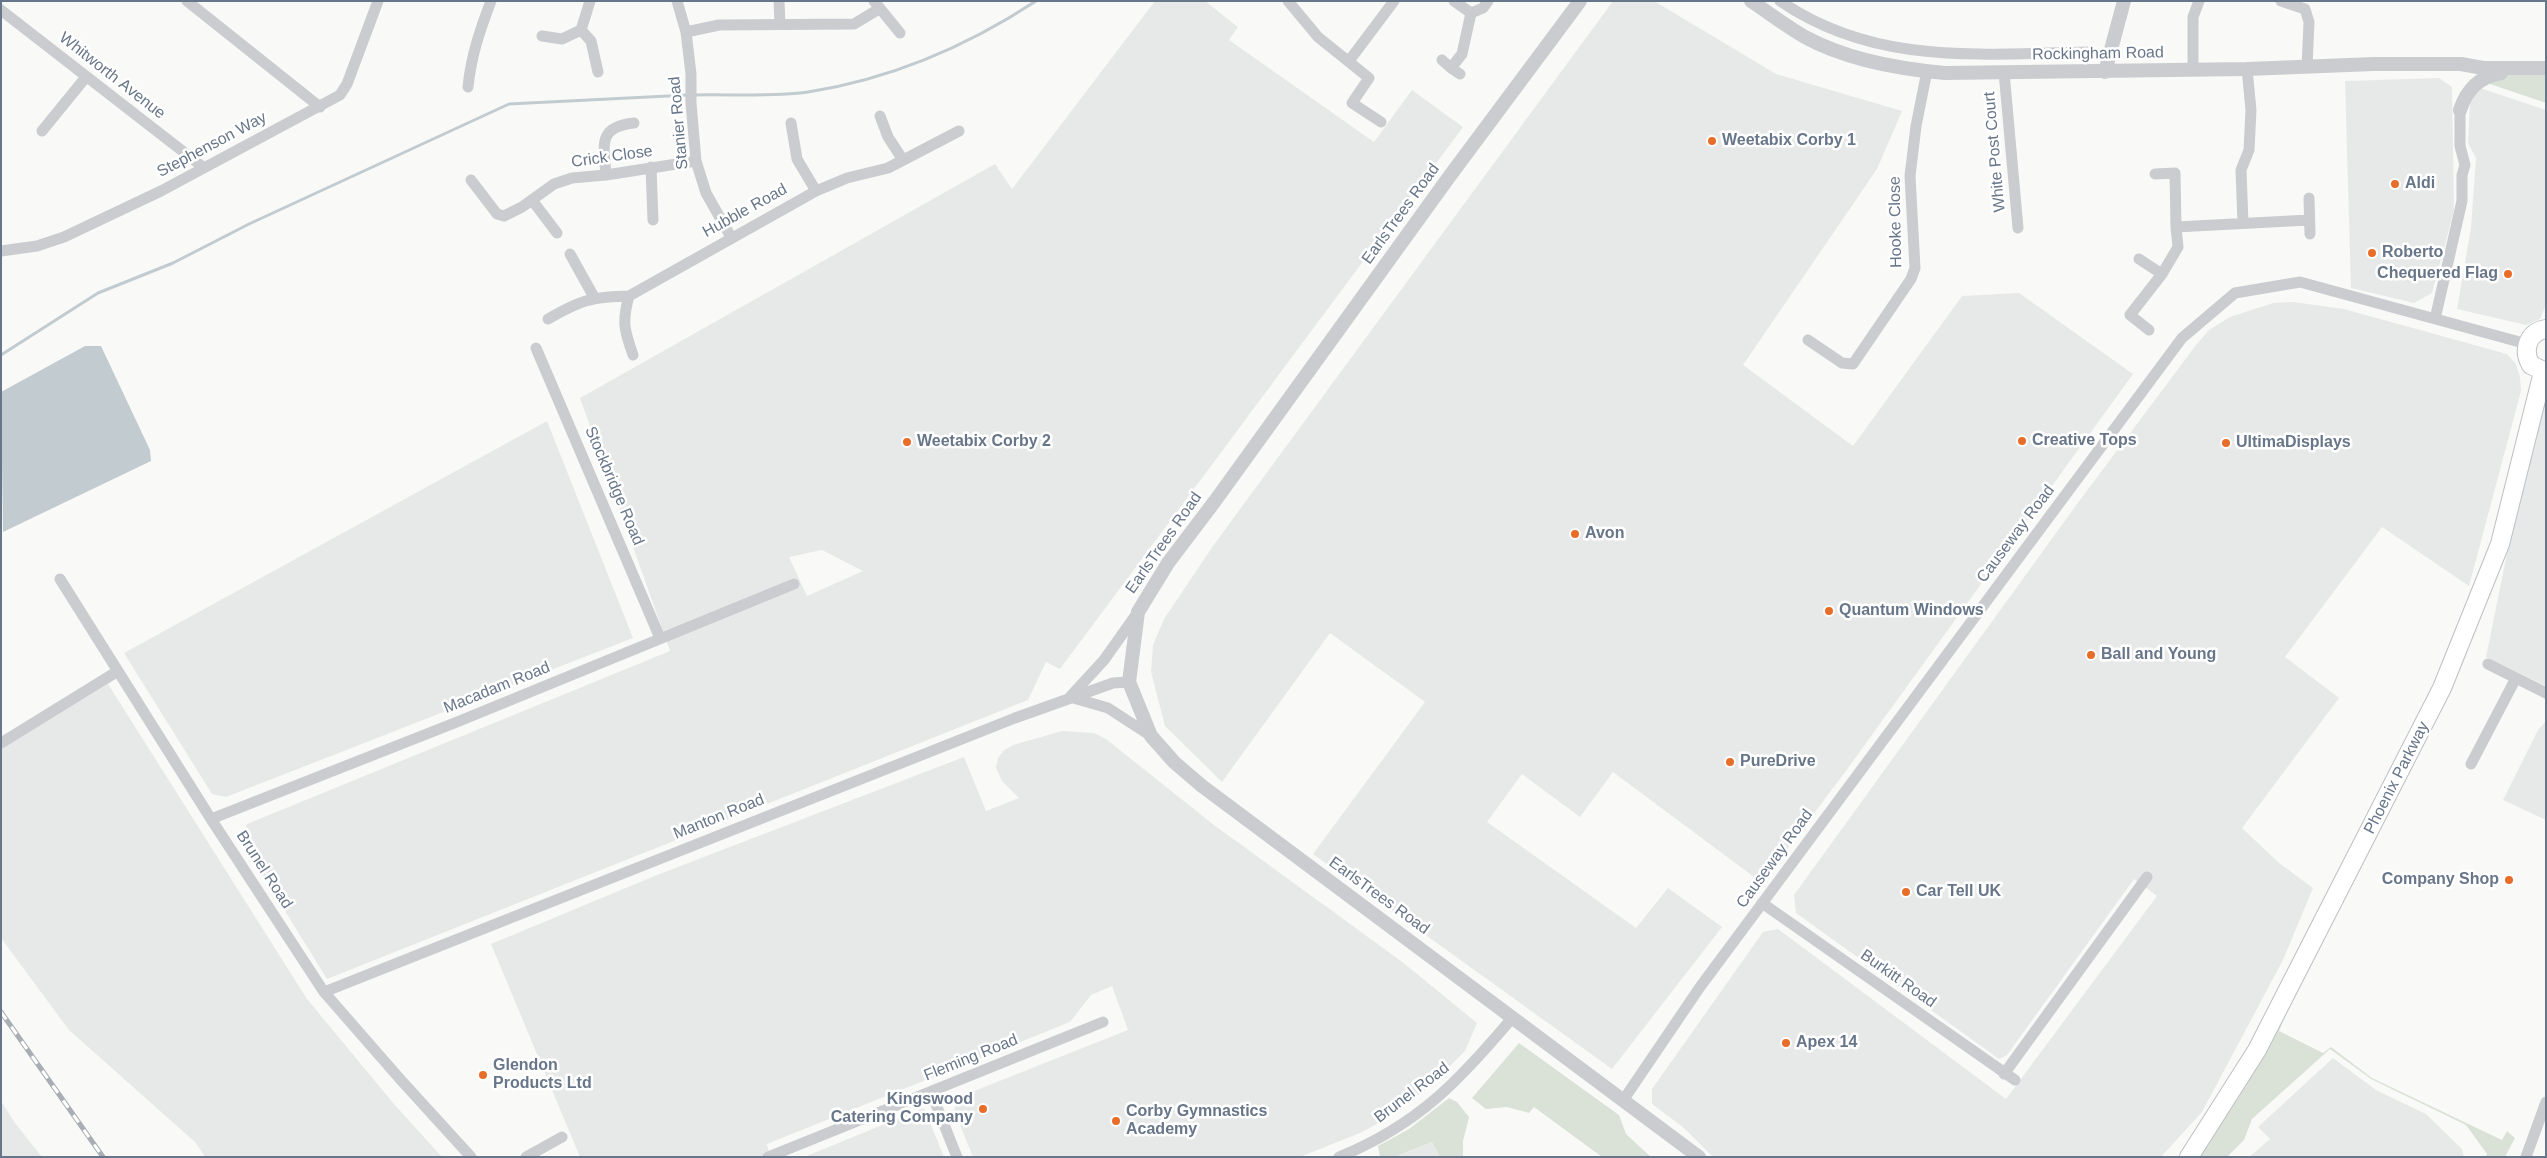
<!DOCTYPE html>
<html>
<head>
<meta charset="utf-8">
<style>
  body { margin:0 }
  #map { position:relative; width:2547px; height:1158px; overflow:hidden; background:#f9faf7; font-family:Arial,sans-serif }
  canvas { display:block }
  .frame { position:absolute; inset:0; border:2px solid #687689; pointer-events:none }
</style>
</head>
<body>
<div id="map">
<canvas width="2547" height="1158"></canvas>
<div class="frame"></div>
</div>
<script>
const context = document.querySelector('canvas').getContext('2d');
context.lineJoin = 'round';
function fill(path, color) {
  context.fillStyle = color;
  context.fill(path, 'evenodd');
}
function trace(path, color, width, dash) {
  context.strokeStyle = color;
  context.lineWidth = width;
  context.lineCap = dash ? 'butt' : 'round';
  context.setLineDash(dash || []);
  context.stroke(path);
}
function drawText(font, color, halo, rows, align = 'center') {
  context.font = font + ' Arial,sans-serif';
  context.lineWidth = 5;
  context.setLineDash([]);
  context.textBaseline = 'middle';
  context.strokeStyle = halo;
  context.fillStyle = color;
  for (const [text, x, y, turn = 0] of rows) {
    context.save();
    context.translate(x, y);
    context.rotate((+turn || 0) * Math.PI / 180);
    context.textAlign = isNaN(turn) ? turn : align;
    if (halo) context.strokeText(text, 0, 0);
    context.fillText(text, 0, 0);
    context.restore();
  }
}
fill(new Path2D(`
  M1155 1H1205L1238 27 1229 40 1374 142 1412 90 1463 127 1060 669 1046 662 1028 700 327 979 240 838 247 824 670 651 580 398 995 164 1012 189ZM822 550 863 571 807 596 789 557Z
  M1613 1H1654L1776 74 1902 111 1877 169 1743 365 1853 446 1962 296 2019 293 2133 374 1848 768 1762 883 1613 772 1580 817 1522 774 1487 822 1636 928 1668 888 1722 927 1612 1069 1313 854 1425 702 1330 633 1222 782 1165 726 1151 672 1153 645 1164 619 1213 546Z
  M2439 78 2452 87 2454 211 2432 293 2414 303 2351 288 2345 81Z
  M2480 88 2546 110V305L2540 319 2526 325 2457 309 2471 228 2476 158 2468 143 2470 101Z
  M2293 302 2344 309 2507 354 2516 364 2520 377 2521 391 2469 586 2382 527 2285 657 2339 698 2242 828 2279 863 2313 888 2283 960 2202 1112 2161 1157H1713L1684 1128 1652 1104V1089L1763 932 1778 929 2006 1099 2157 896 2134 879 2007 1055 1999 1059 1796 913 1794 895 2077 504 2196 345 2209 330 2230 317 2273 303Z
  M2546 396V686L2486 657 2521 484Z
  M547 421 633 638 226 797 212 794 124 653Z
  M108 684 307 999 394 1104 442 1157H205L196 1143 69 1030 1 938V749Z
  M2546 721V820L2503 800 2538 730Z
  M1062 731 1094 733 1106 739 1214 825 1401 961 1477 1023 1465 1051 1430 1086 1388 1118 1360 1133 1300 1157H973L954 1110 959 1097 1128 1030 1112 986 1091 995 1070 1022 767 1144 770 1157H580L491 944 657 875 964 757 986 811 1019 798 1002 781 996 768 998 758 1003 751 1013 745Z
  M2333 1058 2376 1090 2426 1114 2462 1149 2464 1157H2249L2270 1139 2258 1127Z
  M1 1101 15 1123 42 1157H1Z
  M924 1108 944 1157H805L809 1155Z
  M1432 1142 1440 1157H1394Z`), '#e7e9e8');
fill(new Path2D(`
  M2506 74 2546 75V103L2487 83Z
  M2283 1014H2286L2279 1031 2323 1053 2331 1047 2372 1078 2502 1140 2507 1131 2515 1138 2505 1157H2486L2487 1154 2466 1125 2371 1079 2330 1049 2252 1119 2244 1140 2227 1157H2198L2240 1095Z
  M1519 1043 1619 1115 1626 1134 1651 1157H1602L1534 1107 1529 1113 1507 1107 1486 1109 1472 1098Z
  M1449 1098 1457 1102 1469 1117 1463 1141V1157H1440L1432 1142 1394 1157H1380L1378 1146 1409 1129Z`), '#dae2d8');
fill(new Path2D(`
  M85 346H101L150 450 151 461 3 532 1 392Z`), '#c2cbd0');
trace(new Path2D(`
  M694 95C729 94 775 97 808 92 891 79 966 47 1036 1
  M1 355 98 293 173 263 249 224 509 104 688 95`), '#c2cbd0', 3);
const primary = new Path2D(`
  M2546 329C2528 332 2522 350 2531 365L2546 372
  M2189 1157 2257 1050 2442 688 2500 544 2543 372`);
trace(primary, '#bcbfc4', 20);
trace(new Path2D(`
  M187 1 320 107
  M677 1 686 32 691 74V103L696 161 706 193 731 237
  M779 1 780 24
  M874 1 900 33
  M1288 1 1318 37 1369 78 1352 103 1381 122
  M1454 1 1471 13 1483 8 1488 1
  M1780 1C1875 66 1979 54 2088 52
  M2281 1 2305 9 2309 22 2307 67
  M1 10 203 167
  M581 30 591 41 598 72
  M581 30 590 1
  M686 32 719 25 854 24 879 9
  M542 36 562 39 581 30
  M1442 60 1451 68
  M1349 61 1394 1
  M2193 70V17L2199 1
  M2004 72 2018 228
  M1460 74 1451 68 1462 54 1471 13
  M468 87C471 56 480 30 491 1
  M880 116 888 137 903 160
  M791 123 797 159 816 191
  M42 131 86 77
  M651 167 653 220
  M2155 174 2175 173 2176 227
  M606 175C604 145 597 127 634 123
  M471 180 497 214 504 216 522 207 554 184 572 178 606 175 696 161
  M2309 198 2310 234
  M532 200 557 233
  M2243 223 2241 170 2249 150 2251 110 2247 69
  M1 251 37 246 64 237 161 191 340 95 347 84 378 1
  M570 254 594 297
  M2139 259 2162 274
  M629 296C622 321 624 330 633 355
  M548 319C581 300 591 297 629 296L816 191 847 178 888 168 959 131
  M2435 319 2462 201V175L2465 165 2460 146V110
  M2149 330 2130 315 2162 274 2178 247 2176 227 2309 220
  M1808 340 1842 363 1853 364 1911 279 1915 268 1910 176 1916 126 1927 71
  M536 348 660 638
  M60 579 211 819 324 992 400 1079 471 1157
  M1138 612 1104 660 1070 697 1108 708 1151 736
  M2488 664 2546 693
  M1 743 118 671
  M2471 764 2516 678
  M211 819 457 722 794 584
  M1762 903 2015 1080
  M324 992 1015 718 1113 683 1129 682
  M2004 1074 2147 877
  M931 1092 957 1157
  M1624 1099 1700 987 2182 338 2235 293 2300 282 2527 344
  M526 1157 562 1137
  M768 1157 1103 1022
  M1339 1157C1418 1125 1460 1080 1513 1017
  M2526 1157 2546 1102`), '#caccd0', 11);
trace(new Path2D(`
  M1580 1 1449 177 1215 501 1168 563 1138 612 1129 682 1151 736 1174 762 1202 786 1699 1157
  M1751 1C1769 13 1786 26 1805 37 1847 60 1899 69 1945 73L2247 69 2374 64H2461L2483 68H2546
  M2105 72 2124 1
  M2460 110C2467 89 2479 77 2501 73`), '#caccd0', 14);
trace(primary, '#fff', 18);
const rail = new Path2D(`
  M1 1012 103 1157`);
trace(rail, '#a9aeb5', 5);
trace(rail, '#fff', 3, [9]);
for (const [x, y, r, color] of [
  [1712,141,5,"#e86d28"],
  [2395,184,5,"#e86d28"],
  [2372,253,5,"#e86d28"],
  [2508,274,5,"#e86d28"],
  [2022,441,5,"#e86d28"],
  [907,442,5,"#e86d28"],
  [2226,443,5,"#e86d28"],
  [1575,534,5,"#e86d28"],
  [1829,611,5,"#e86d28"],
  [2091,655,5,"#e86d28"],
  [1730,762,5,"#e86d28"],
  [2509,880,5,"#e86d28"],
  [1906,892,5,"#e86d28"],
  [1786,1043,5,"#e86d28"],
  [483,1075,5,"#e86d28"],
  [983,1109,5,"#e86d28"],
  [1116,1121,5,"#e86d28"]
]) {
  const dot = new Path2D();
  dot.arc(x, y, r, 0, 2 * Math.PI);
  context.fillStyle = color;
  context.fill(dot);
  trace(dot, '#fff', 2);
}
drawText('16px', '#687689', '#fff', [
  ["Rockingham Road",2098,54,-1],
  ["Whitworth Avenue",112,76,38],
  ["Stanier Road",679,123,-95],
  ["Stephenson Way",212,145,-28],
  ["White Post Court",1995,152,-95],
  ["Crick Close",612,157,-8],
  ["Hubble Road",745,211,-29],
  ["EarlsTrees Road",1401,214,-54],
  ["Hooke Close",1896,222,-91],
  ["Stockbridge Road",614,486,67],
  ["Causeway Road",2016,534,-53],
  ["EarlsTrees Road",1164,543,-55],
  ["Macadam Road",497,688,-22],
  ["Phoenix Parkway",2397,778,-63],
  ["Manton Road",719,817,-22],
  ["Causeway Road",1775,859,-54],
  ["Brunel Road",264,870,57],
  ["EarlsTrees Road",1379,896,36],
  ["Burkitt Road",1898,979,35],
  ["Fleming Road",971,1058,-22],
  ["Brunel Road",1412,1093,-37]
]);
drawText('bold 16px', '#687689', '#fff', [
  ["Weetabix Corby 1",1722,141],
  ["Aldi",2405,184],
  ["Roberto",2382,253],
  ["Chequered Flag",2498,274,"right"],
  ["Creative Tops",2032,441],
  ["Weetabix Corby 2",917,442],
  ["UltimaDisplays",2236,443],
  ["Avon",1585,534],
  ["Quantum Windows",1839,611],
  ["Ball and Young",2101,655],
  ["PureDrive",1740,762],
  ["Company Shop",2499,880,"right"],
  ["Car Tell UK",1916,892],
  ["Apex 14",1796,1043],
  ["Glendon",493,1066],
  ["Products Ltd",493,1084],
  ["Kingswood",973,1100,"right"],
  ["Catering Company",973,1118,"right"],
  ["Corby Gymnastics",1126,1112],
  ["Academy",1126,1130]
], 'left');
</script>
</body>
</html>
